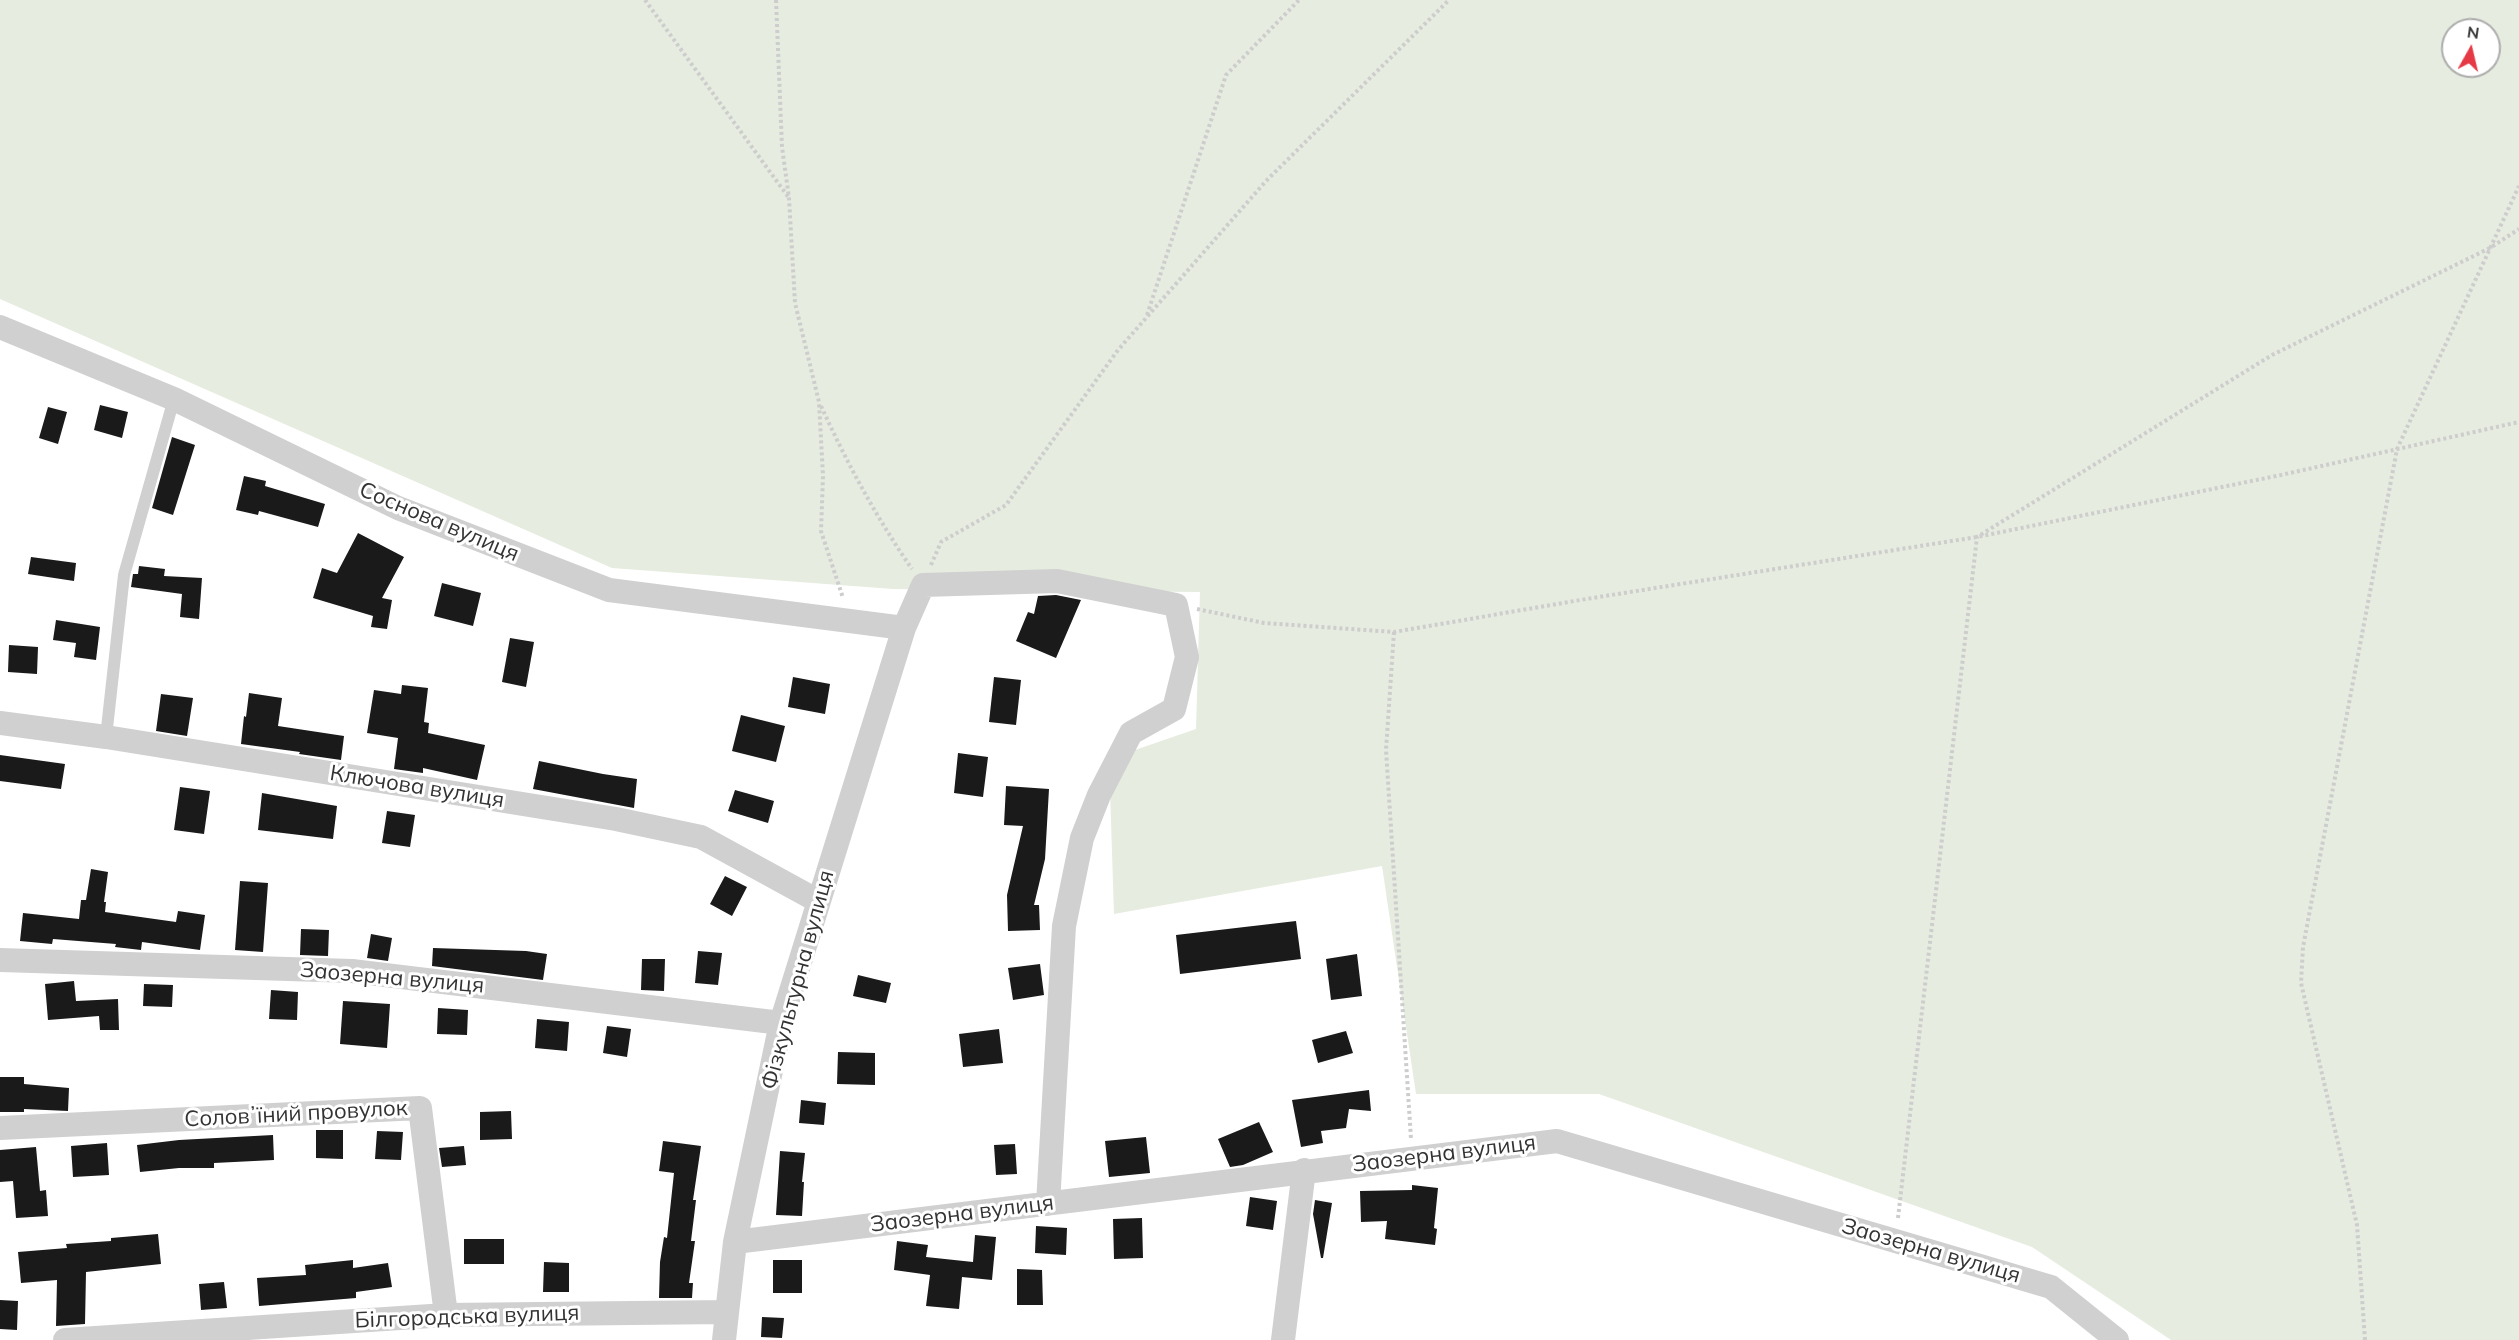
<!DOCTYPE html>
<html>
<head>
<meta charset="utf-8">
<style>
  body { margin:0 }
  #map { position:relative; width:2519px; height:1340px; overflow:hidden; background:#fff; font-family:Mulish,sans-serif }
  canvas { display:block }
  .north { position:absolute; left:2441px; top:18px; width:60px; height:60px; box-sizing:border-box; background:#fff; border:2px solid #adadad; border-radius:50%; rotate:8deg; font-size:16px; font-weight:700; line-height:24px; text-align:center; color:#333 }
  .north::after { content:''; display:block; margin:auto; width:21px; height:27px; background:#e63946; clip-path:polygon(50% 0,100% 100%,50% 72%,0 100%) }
</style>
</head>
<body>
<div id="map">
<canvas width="2519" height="1340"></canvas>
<div class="north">N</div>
</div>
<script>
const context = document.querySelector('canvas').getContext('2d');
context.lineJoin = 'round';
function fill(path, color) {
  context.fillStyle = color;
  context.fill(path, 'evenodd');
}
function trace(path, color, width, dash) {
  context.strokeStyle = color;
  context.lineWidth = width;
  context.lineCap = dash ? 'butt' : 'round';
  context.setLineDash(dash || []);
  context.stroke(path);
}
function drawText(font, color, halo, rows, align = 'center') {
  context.font = font + ' Mulish,sans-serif';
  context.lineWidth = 6;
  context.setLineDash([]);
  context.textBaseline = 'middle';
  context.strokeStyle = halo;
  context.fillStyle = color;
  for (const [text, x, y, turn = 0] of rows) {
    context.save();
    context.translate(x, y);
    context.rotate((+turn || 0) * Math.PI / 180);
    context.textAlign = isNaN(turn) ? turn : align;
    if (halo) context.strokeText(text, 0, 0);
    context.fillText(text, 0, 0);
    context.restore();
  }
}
fill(new Path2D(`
  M0 0H2519V1340H2171L2032 1247 1599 1094H1416L1382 866 1114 914 1109 759 1196 729 1200 592 893 589 612 568 0 299ZM2453 30H2489V66H2453Z`), '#e6ecdf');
fill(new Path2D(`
  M100 405 128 412 122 438 94 430Z
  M48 407 67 412 58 444 39 438Z
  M172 437 195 445 173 515 152 508Z
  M244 476 266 481 265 486 325 504 318 527 259 511 258 515 236 510Z
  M358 533 404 557 382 598 392 600 387 629 371 627 373 616 313 598 322 568 337 573Z
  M31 557 76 563 74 581 28 574Z
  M139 566 165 569 164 576 202 578 199 619 180 617 182 594 131 587 133 574H138Z
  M442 583 481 593 473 626 434 616Z
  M1056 595 1081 600 1056 658 1016 641 1028 612 1034 614 1038 596Z
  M56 620 100 627 96 660 74 657 76 643 53 640Z
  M510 638 534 642 526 687 502 682Z
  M9 645 38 647 37 674 8 672Z
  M793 677 830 684 825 714 788 707Z
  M994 677 1021 680 1016 725 989 722Z
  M402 685 428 688 424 722 429 723 428 733 485 745 477 780 423 768V773L394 769 398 738 367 733 374 690 401 694Z
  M249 693 282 698 278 726 344 736 341 760 299 754 300 752 241 744 244 716 246 717Z
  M161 694 193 698 187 736 156 731Z
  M741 715 785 726 776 762 732 751Z
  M958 753 988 757 983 797 954 793Z
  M0 755 65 764 61 789 0 781Z
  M539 761 603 774 637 779 634 808 533 789Z
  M1006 786 1049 789 1045 859 1034 905H1039L1040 930 1008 931 1007 895 1023 826 1004 825Z
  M180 787 210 791 204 834 174 830Z
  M735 790 774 801 768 823 728 811Z
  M262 793 337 806 333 839 258 830Z
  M387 811 415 815 410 847 382 843Z
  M91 869 108 872 104 902H106L105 912 176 922 178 911 205 915 200 950 142 942 141 950 115 947 116 944 53 939 52 944 20 941 23 913 79 919 81 900H86Z
  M725 876 747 887 732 916 710 904Z
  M240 881 268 883 263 952 235 950Z
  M1296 921 1301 959 1180 974 1176 935Z
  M301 929 329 930 328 956 300 955Z
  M371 934 392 938 388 961 367 958Z
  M433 948 526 951 547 954 543 980 432 966Z
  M698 951 722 953 718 985 695 983Z
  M1357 954 1362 996 1331 1000 1326 959Z
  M642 959H665L664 991 641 990Z
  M1040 964 1044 995 1013 1000 1008 968Z
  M858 975 891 983 886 1003 853 996Z
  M74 981 76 1001 118 999 119 1030H100L99 1016 48 1020 45 984Z
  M144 984 173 985 172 1007 143 1006Z
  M271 990 298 992 297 1020 269 1019Z
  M343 1001 390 1004 387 1048 340 1044Z
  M438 1008 468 1010 467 1035 437 1034Z
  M537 1019 569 1022 567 1051 535 1048Z
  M607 1026 631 1029 627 1057 603 1053Z
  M999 1029 1003 1063 963 1067 959 1034Z
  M1346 1031 1353 1053 1318 1063 1312 1040Z
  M838 1052 875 1053V1085L837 1084Z
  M0 1077H24V1084L69 1088 68 1111 24 1109V1112H0Z
  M1369 1090 1371 1111 1349 1109 1346 1128 1321 1131 1323 1143 1301 1147 1292 1100Z
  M801 1100 826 1103 824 1125 799 1123Z
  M511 1111 512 1139 480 1140V1112Z
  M1259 1122 1273 1152 1243 1165 1230 1167 1218 1139Z
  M316 1130H343V1159L316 1158Z
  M377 1131 403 1132 401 1160 375 1159Z
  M273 1135 274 1160 214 1163V1168H179L140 1172 137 1145 179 1140Z
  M1146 1137 1150 1173 1109 1177 1105 1141Z
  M663 1141 701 1146 693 1200H696L691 1241H695L689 1283H693L692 1298H659L660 1262 664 1237 667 1238 674 1173 659 1171Z
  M107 1143 109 1175 73 1177 71 1146Z
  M1015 1144 1017 1174 996 1175 994 1145Z
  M464 1146 466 1165 442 1167 439 1148Z
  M36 1147 40 1191 46 1190 48 1216 16 1218 13 1181 0 1182V1150Z
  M780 1151 805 1153 802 1182H804L802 1216 776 1215Z
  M1412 1185 1438 1188 1434 1228 1437 1229 1435 1245 1385 1239 1387 1221 1361 1222 1360 1191 1412 1190Z
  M1250 1197 1277 1201 1273 1230 1246 1226Z
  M1315 1200 1332 1203 1323 1258H1321L1313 1214Z
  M1142 1218 1143 1258 1114 1259 1113 1219Z
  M1036 1226 1067 1228 1066 1255 1035 1253Z
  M158 1234 161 1264 86 1272 85 1324 56 1326 57 1280 21 1283 18 1252 67 1248 66 1244 111 1241V1238Z
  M975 1235 996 1237 992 1280 962 1277 959 1309 926 1306 930 1275 894 1270 897 1241 928 1245 926 1257 973 1262Z
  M464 1239H504V1264H464Z
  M353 1260V1268L388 1263 392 1287 356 1292V1298L259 1306 257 1278 306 1275 305 1265Z
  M773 1260H802V1293H773Z
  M544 1262 569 1263V1292H543Z
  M1017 1269 1042 1270 1043 1305H1017Z
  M224 1282 227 1308 201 1310 199 1284Z
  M0 1300 18 1301 17 1330 0 1329Z
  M762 1317 784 1318 782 1338 761 1337Z`), '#1a1a1a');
trace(new Path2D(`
  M645 0 789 198
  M776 0 782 147 789 198 795 303 819 402 823 476 821 531 843 598
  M1147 315 1226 75 1299 0
  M821 406C847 463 876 517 912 569
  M931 565 941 542 1006 505 1118 350 1266 181 1449 0
  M1197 609 1264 623 1394 632 1586 599 1977 537 2281 475 2519 422
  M1394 632 1386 750 1411 1139
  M1898 1218 1977 537 2272 355 2490 248 2519 229
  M2365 1340 2357 1225 2301 983 2303 947 2397 449 2519 186`), '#cdcdcd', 4, [3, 3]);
trace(new Path2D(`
  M106 737 124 575 174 399`), '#d0d0d0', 12);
trace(new Path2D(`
  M0 327 174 399 398 508 609 590 904 628
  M0 723 106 737 616 819 701 837 818 901
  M0 960 352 971 781 1023
  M0 1128 420 1108 446 1315
  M735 1242 1557 1141 2051 1287 2117 1340
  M65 1340 446 1315 726 1312
  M724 1340 735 1242 781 1023 904 628 923 585 1057 581 1176 605 1187 657 1174 709 1131 733 1099 795 1082 838 1064 926 1048 1204
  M1283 1340 1304 1170`), '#d0d0d0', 24);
drawText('22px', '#333', '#fff', [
  ["Соснова вулиця",439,522,23],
  ["Ключова вулиця",417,787,9],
  ["Заозерна вулиця",392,978,5],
  ["Фізкультурна вулиця",798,980,-75],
  ["Соловʼїний провулок",296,1114,-3],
  ["Заозерна вулиця",1444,1154,-7],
  ["Заозерна вулиця",962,1214,-7],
  ["Заозерна вулиця",1931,1251,16],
  ["Білгородська вулиця",467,1317,-2]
]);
</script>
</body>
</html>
